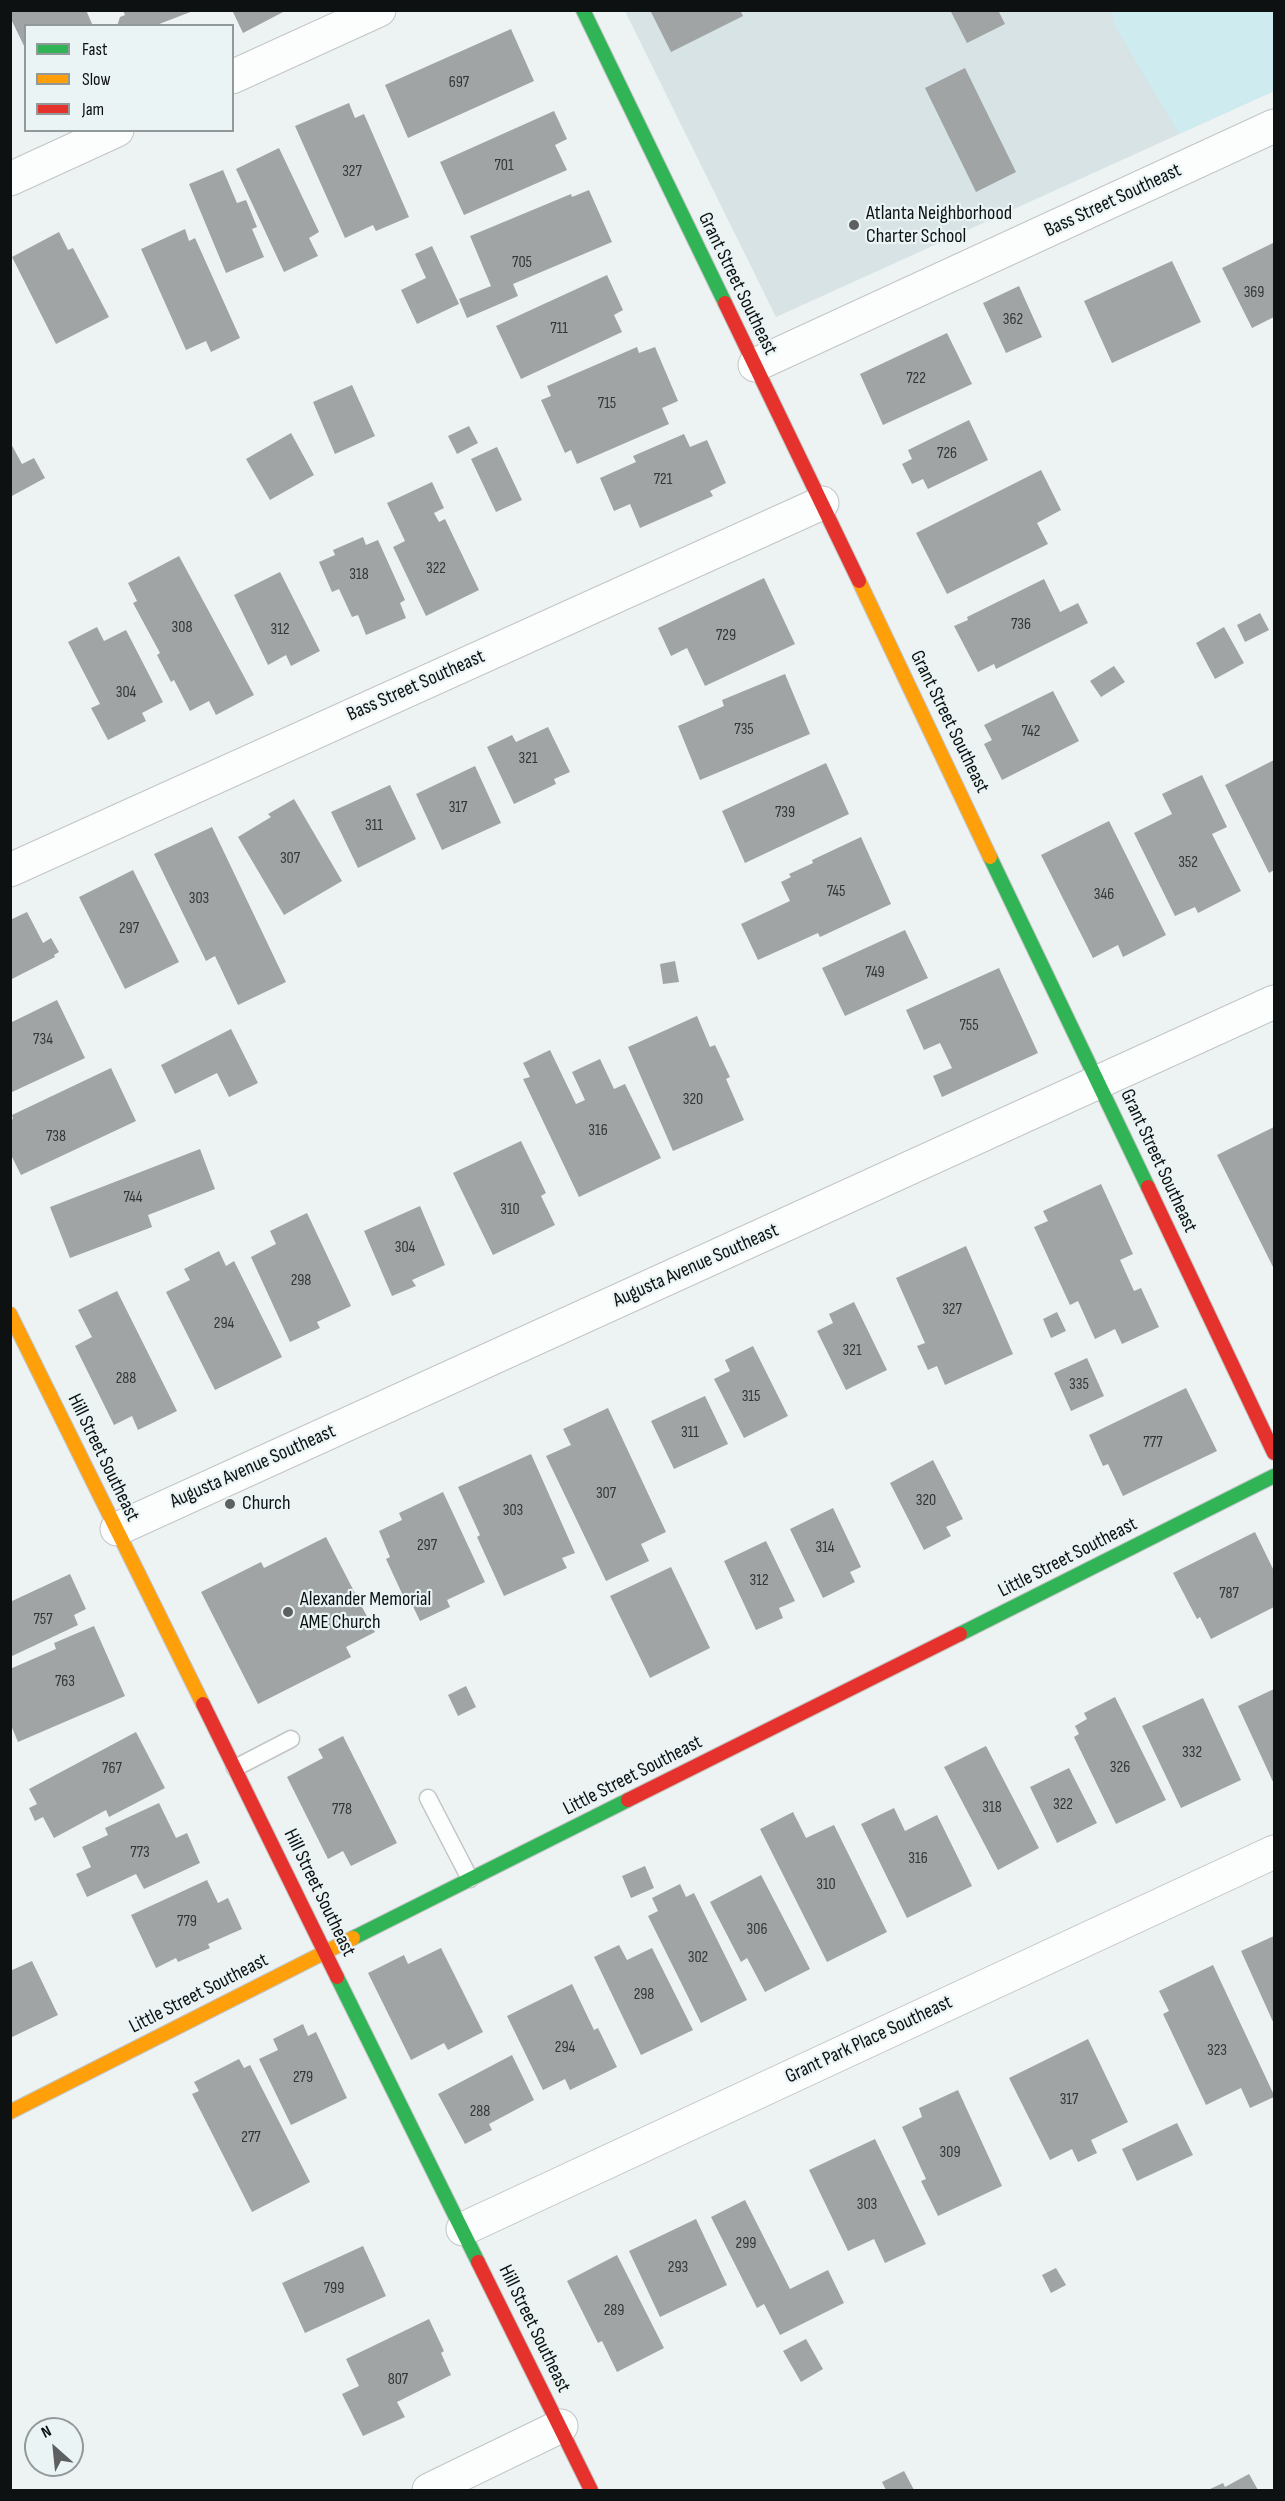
<!DOCTYPE html>
<html>
<head>
<meta charset="utf-8">
<style>
  body { margin:0 }
  #map { position:relative; width:1285px; height:2501px; overflow:hidden; background:#edf2f2; font-family:"Sofia Sans Condensed",sans-serif }
  canvas { display:block }
  .frame { position:absolute; inset:0; border:12px solid #0e1111; pointer-events:none }
  .legend { position:absolute; left:24px; top:24px; width:210px; height:108px; box-sizing:border-box; background:#eaf4f5; border:2px solid #92999a; margin:0; padding:8px 10px; list-style:none; font-size:18px; color:#0e1111 }
  .legend li { display:flex; align-items:center; gap:12px; height:30px }
  .legend b { width:30px; border:2px solid #92999a }
  .north { position:absolute; left:24px; top:2417px; width:60px; height:60px; box-sizing:border-box; background:#eaf4f5; border:2px solid #92999a; border-radius:50%; rotate:333deg; font-size:16px; font-weight:700; line-height:24px; text-align:center; color:#0e1111 }
  .north::after { content:''; display:block; margin:auto; width:21px; height:27px; background:#5c6060; clip-path:polygon(50% 0,100% 100%,50% 72%,0 100%) }
</style>
</head>
<body>
<div id="map">
<canvas width="1285" height="2501"></canvas>
<div class="frame"></div>
<ul class="legend">
<li><b style="height:8px;background:#30b455"></b>Fast</li>
<li><b style="height:8px;background:#ff9f0a"></b>Slow</li>
<li><b style="height:8px;background:#e5322d"></b>Jam</li>
</ul>
<div class="north">N</div>
</div>
<script>
const context = document.querySelector('canvas').getContext('2d');
context.lineJoin = 'round';
function fill(path, color) {
  context.fillStyle = color;
  context.fill(path, 'evenodd');
}
function trace(path, color, width, dash) {
  context.strokeStyle = color;
  context.lineWidth = width;
  context.lineCap = dash ? 'butt' : 'round';
  context.setLineDash(dash || []);
  context.stroke(path);
}
function drawText(font, color, halo, rows, align = 'center') {
  context.font = font + ' "Sofia Sans Condensed",sans-serif';
  context.lineWidth = 4.5;
  context.setLineDash([]);
  context.textBaseline = 'middle';
  context.strokeStyle = halo;
  context.fillStyle = color;
  for (const [text, x, y, turn = 0] of rows) {
    context.save();
    context.translate(x, y);
    context.rotate((+turn || 0) * Math.PI / 180);
    context.textAlign = isNaN(turn) ? turn : align;
    if (halo) context.strokeText(text, 0, 0);
    context.fillText(text, 0, 0);
    context.restore();
  }
}
fill(new Path2D(`
  M625 11H1274V91L776 317Z`), '#d7e3e4');
fill(new Path2D(`
  M1111 11H1274V91L1179 134 1116 28Z`), '#ceebf0');
fill(new Path2D(`
  M10 10H86L93 26H26V50L10 17Z
  M123 10H193V11L154 26H117L120 17 125 15Z
  M232 10H287L243 33Z
  M650 10H740L743 16 671 52Z
  M950 10H998L1005 24 967 43Z
  M511 29 534 81 408 138 385 85Z
  M965 68 1016 172 976 192 925 88Z
  M349 103 355 118 364 114 409 217 376 231 373 225 345 238 295 126Z
  M554 111 567 139 555 145 567 170 464 215 440 162Z
  M279 148 319 232 309 238 318 256 284 272 236 169Z
  M223 170 237 203 246 200 257 227 252 229 264 257 226 273 189 184Z
  M589 190 612 242 513 284 518 296 467 318 459 299 491 286 470 236 571 194 572 197Z
  M185 229 189 241 195 238 240 338 211 352 206 341 186 350 141 249Z
  M59 232 68 250 73 248 109 317 56 344 12 257Z
  M1273 243 1274 247V317L1252 328 1222 268Z
  M432 246 459 304 417 324 401 290 426 278 415 254Z
  M1172 261 1201 322 1112 363 1084 301Z
  M607 275 623 310 614 315 622 332 521 379 496 326Z
  M1019 286 1042 337 1006 353 983 303Z
  M947 333 972 384 883 425 860 374Z
  M637 347 639 353 655 347 678 401 662 408 669 424 577 464 571 450 565 453 541 400 551 396 547 386Z
  M352 385 375 436 335 454 313 402Z
  M969 420 988 460 928 489 923 479 912 484 902 464 912 459 908 450Z
  M469 426 478 443 457 454 448 436Z
  M291 433 314 475 270 500 246 459Z
  M684 434 690 447 707 440 726 483 710 491 713 496 640 528 630 504 614 511 600 478 636 462 633 456Z
  M10 442 22 464 34 458 45 478 10 497Z
  M497 447 522 500 496 512 471 459Z
  M1041 470 1061 510 1037 523 1048 544 947 594 916 533Z
  M432 482 444 508 434 513 439 522 445 519 479 590 426 616 393 547 405 541 387 503Z
  M363 537 366 545 378 540 405 600 400 603 406 618 366 635 358 615 352 617 339 589 332 592 319 562 335 555 333 550Z
  M179 556 254 695 216 715 209 701 190 711 174 680 171 682 157 655 160 653 133 603 137 601 128 583Z
  M280 572 320 651 291 666 286 655 268 665 234 595Z
  M764 578 795 644 705 686 687 648 671 656 658 628Z
  M1044 579 1060 612 1078 603 1088 623 996 669 994 664 978 672 954 626 968 620 967 617Z
  M1260 613 1269 630 1245 642 1237 625Z
  M97 627 104 641 126 630 163 702 142 713 146 721 108 740 91 708 100 704 68 642Z
  M1224 627 1244 663 1215 679 1196 643Z
  M1114 666 1125 682 1101 697 1090 681Z
  M785 674 810 734 700 780 678 726 724 706 722 700Z
  M1053 691 1079 741 1002 780 984 744 992 740 984 725Z
  M548 727 570 772 554 779 556 784 514 804 487 747 512 735 516 742Z
  M1274 760V870L1269 873 1225 785Z
  M826 763 849 814 745 863 722 811Z
  M475 766 501 823 442 850 416 794Z
  M1202 775 1227 827 1212 834 1241 891 1198 913 1195 907 1175 916 1134 833 1172 814 1162 794Z
  M390 785 416 839 358 868 331 812Z
  M294 799 342 881 284 915 238 837 271 817 268 814Z
  M1109 821 1166 935 1123 957 1118 945 1093 958 1041 855Z
  M212 827 286 982 238 1005 215 956 206 961 154 854Z
  M861 837 891 904 820 937 818 933 758 960 741 924 790 901 781 882 791 877 789 874 813 863 812 860Z
  M133 870 179 962 125 989 79 897Z
  M27 912 43 943 51 938 59 952 54 955 55 957 10 980V920Z
  M905 930 928 978 845 1016 822 968Z
  M675 961 679 982 663 984 660 964Z
  M999 968 1038 1053 942 1097 933 1076 952 1068 940 1043 924 1050 906 1010Z
  M57 1000 85 1058 10 1093V1023Z
  M697 1016 710 1047 715 1045 730 1077 726 1079 744 1120 673 1151 628 1047Z
  M231 1029 258 1083 229 1097 217 1073 175 1094 161 1065Z
  M550 1050 576 1104 585 1100 572 1072 600 1059 614 1089 625 1084 661 1158 579 1197 523 1079 530 1077 523 1063Z
  M111 1068 136 1121 21 1175 10 1153V1120L13 1119 12 1115Z
  M1274 1127V1269L1217 1155Z
  M521 1141 546 1193 541 1196 555 1225 493 1255 453 1173Z
  M200 1149 215 1189 148 1215 152 1227 70 1258 50 1207Z
  M1101 1184 1133 1254 1120 1260 1134 1291 1141 1288 1159 1327 1122 1344 1115 1329 1095 1339 1078 1301 1070 1305 1034 1227 1048 1221 1043 1211Z
  M420 1206 445 1265 412 1280 416 1286 392 1296 364 1231Z
  M307 1213 351 1306 317 1322 320 1328 290 1342 251 1257 276 1244 270 1231Z
  M966 1246 1013 1354 945 1385 937 1366 928 1370 917 1346 925 1343 896 1278Z
  M219 1251 226 1266 234 1261 282 1357 215 1390 166 1292 190 1280 184 1269Z
  M117 1291 177 1411 138 1430 132 1416 114 1425 75 1346 92 1337 78 1310Z
  M854 1302 887 1370 846 1390 817 1331 833 1323 829 1314Z
  M1057 1312 1066 1331 1051 1338 1043 1319Z
  M753 1346 788 1416 744 1438 714 1379 730 1371 725 1360Z
  M1087 1358 1104 1396 1071 1411 1054 1373Z
  M1186 1388 1217 1451 1123 1496 1108 1464 1103 1466 1089 1435Z
  M705 1396 728 1444 674 1469 651 1421Z
  M608 1408 666 1532 641 1544 649 1561 606 1581 546 1456 571 1445 563 1429Z
  M531 1454 575 1553 562 1558 567 1568 504 1596 477 1537 480 1535 458 1487Z
  M933 1460 963 1519 946 1527 951 1536 924 1550 890 1483Z
  M443 1492 485 1582 447 1600 450 1607 420 1621 409 1598 405 1600 386 1559 390 1557 379 1531 402 1520 399 1513Z
  M833 1508 861 1567 850 1572 855 1582 823 1598 790 1529Z
  M1255 1532 1274 1571V1607L1211 1639 1200 1617 1197 1619 1173 1573Z
  M326 1537 375 1632 346 1647 351 1657 258 1704 201 1592 261 1562 264 1568Z
  M766 1541 795 1601 779 1608 783 1618 756 1630 724 1561Z
  M671 1567 710 1648 650 1678 610 1596Z
  M70 1574 86 1609 74 1615 78 1625 10 1657V1602Z
  M94 1626 125 1696 18 1742 10 1723V1669L56 1649 54 1643Z
  M466 1686 476 1707 458 1716 448 1695Z
  M1274 1689V1784L1238 1706Z
  M1115 1697 1166 1800 1116 1824 1074 1737 1079 1734 1075 1726 1087 1719 1084 1713Z
  M1203 1698 1241 1780 1181 1808 1142 1726Z
  M136 1732 165 1788 109 1817 106 1810 54 1838 43 1817 35 1821 29 1808 37 1804 29 1789Z
  M343 1736 397 1843 351 1866 343 1851 328 1859 287 1777 323 1758 318 1749Z
  M986 1746 1039 1848 998 1870 944 1767Z
  M1069 1768 1097 1823 1057 1843 1030 1787Z
  M159 1803 176 1838 187 1833 200 1863 144 1889 136 1874 87 1897 76 1874 91 1867 82 1847 108 1835 105 1828Z
  M894 1808 905 1831 937 1815 972 1886 907 1918 861 1824Z
  M793 1812 806 1838 834 1825 887 1932 827 1962 760 1829Z
  M645 1866 654 1888 631 1898 622 1876Z
  M761 1875 810 1969 765 1992 747 1958 741 1962 710 1902Z
  M207 1880 218 1903 228 1898 242 1929 208 1944 210 1948 178 1962 176 1958 156 1968 131 1915Z
  M680 1884 686 1897 694 1893 747 2000 701 2023 648 1916 658 1911 652 1898Z
  M1274 1936V2024L1241 1951Z
  M619 1945 627 1960 652 1948 693 2030 641 2055 594 1957Z
  M441 1948 483 2032 448 2050 444 2043 411 2060 368 1973 404 1955 408 1964Z
  M32 1961 58 2015 10 2038V1971Z
  M1213 1965 1274 2095V2097L1250 2108 1241 2088 1206 2105 1163 2014 1169 2011 1159 1991Z
  M572 1984 594 2030 598 2028 617 2067 570 2090 565 2079 543 2090 507 2016Z
  M303 2024 308 2036 316 2032 347 2098 291 2125 259 2059 278 2050 273 2039Z
  M1088 2039 1128 2122 1091 2140 1097 2153 1078 2162 1072 2149 1050 2160 1009 2078Z
  M512 2055 534 2100 489 2124 492 2130 465 2144 438 2094Z
  M239 2059 244 2068 250 2065 310 2182 252 2212 192 2094 199 2091 194 2082Z
  M958 2090 1002 2186 938 2216 921 2181 926 2179 902 2127 922 2117 919 2108Z
  M1177 2123 1193 2155 1137 2181 1122 2149Z
  M875 2139 926 2244 885 2263 874 2239 848 2251 809 2170Z
  M745 2200 790 2289 828 2270 844 2303 780 2335 764 2304 757 2308 711 2217Z
  M696 2219 727 2285 660 2317 629 2251Z
  M363 2246 386 2296 305 2333 282 2283Z
  M617 2255 664 2348 617 2372 602 2341 598 2343 567 2281Z
  M1056 2268 1066 2285 1051 2293 1042 2275Z
  M429 2319 444 2351 441 2353 451 2375 397 2402 405 2417 363 2436 342 2394 359 2386 346 2359Z
  M806 2339 823 2369 801 2382 783 2351Z
  M904 2471 914 2490H886L882 2482Z
  M1249 2474 1258 2490H1208L1223 2483 1225 2487Z`), '#a1a4a5');
const lane = new Path2D(`
  M235 1768 291 1739
  M428 1798 470 1879`);
const street = new Path2D(`
  M232 77 379 10
  M10 179 117 130
  M755 365 1274 126
  M10 870 822 503
  M117 1529 1274 1002
  M463 2229 1274 1852
  M429 2490 561 2426`);
const fast = new Path2D(`
  M583 10 725 303
  M990 857 1148 1187
  M960 1634 1274 1476
  M353 1938 628 1800
  M337 1977 478 2262`);
const slow = new Path2D(`
  M859 581 990 857
  M10 1314 203 1704
  M10 2112 353 1938`);
const jam = new Path2D(`
  M725 303 859 581
  M1148 1187 1274 1453
  M203 1704 337 1977
  M628 1800 960 1634
  M478 2262 591 2490`);
trace(lane, '#c2c5c6', 19);
trace(street, '#c2c5c6', 35);
trace(fast, '#c2c5c6', 16);
trace(slow, '#c2c5c6', 16);
trace(jam, '#c2c5c6', 16);
trace(lane, '#fcfdfd', 16);
trace(street, '#fcfdfd', 33);
trace(fast, '#30b455', 14);
trace(slow, '#ff9f0a', 14);
trace(jam, '#e5322d', 14);
for (const [x, y, r, color] of [
  [854,225,6,"#5c6060"],
  [230,1504,6,"#5c6060"],
  [288,1612,6,"#5c6060"]
]) {
  const dot = new Path2D();
  dot.arc(x, y, r, 0, 2 * Math.PI);
  context.fillStyle = color;
  context.fill(dot);
  trace(dot, '#eaf4f5', 2);
}
drawText('16px', '#333636', null, [
  ["697",459,83],
  ["701",504,166],
  ["327",352,172],
  ["705",522,263],
  ["369",1254,293],
  ["362",1013,320],
  ["711",559,329],
  ["722",916,379],
  ["715",607,404],
  ["726",947,454],
  ["721",663,480],
  ["322",436,569],
  ["318",359,575],
  ["736",1021,625],
  ["308",182,628],
  ["312",280,630],
  ["729",726,636],
  ["304",126,693],
  ["735",744,730],
  ["742",1031,732],
  ["321",528,759],
  ["317",458,808],
  ["739",785,813],
  ["311",374,826],
  ["307",290,859],
  ["352",1188,863],
  ["745",836,892],
  ["346",1104,895],
  ["303",199,899],
  ["297",129,929],
  ["749",875,973],
  ["755",969,1026],
  ["734",43,1040],
  ["320",693,1100],
  ["316",598,1131],
  ["738",56,1137],
  ["744",133,1198],
  ["310",510,1210],
  ["304",405,1248],
  ["298",301,1281],
  ["327",952,1310],
  ["294",224,1324],
  ["321",852,1351],
  ["288",126,1379],
  ["335",1079,1385],
  ["315",751,1397],
  ["311",690,1433],
  ["777",1153,1443],
  ["307",606,1494],
  ["320",926,1501],
  ["303",513,1511],
  ["297",427,1546],
  ["314",825,1548],
  ["312",759,1581],
  ["787",1229,1594],
  ["757",43,1620],
  ["763",65,1682],
  ["332",1192,1753],
  ["326",1120,1768],
  ["767",112,1769],
  ["322",1063,1805],
  ["318",992,1808],
  ["778",342,1810],
  ["773",140,1853],
  ["316",918,1859],
  ["310",826,1885],
  ["779",187,1922],
  ["306",757,1930],
  ["302",698,1958],
  ["298",644,1995],
  ["294",565,2048],
  ["323",1217,2051],
  ["279",303,2078],
  ["317",1069,2100],
  ["288",480,2112],
  ["277",251,2138],
  ["309",950,2153],
  ["303",867,2205],
  ["299",746,2244],
  ["293",678,2268],
  ["799",334,2289],
  ["289",614,2311],
  ["807",398,2380]
]);
drawText('20px', '#0e1111', '#eaf4f5', [
  ["Bass Street Southeast",1113,201,-25],
  ["Grant Street Southeast",737,284,64],
  ["Bass Street Southeast",416,686,-24],
  ["Grant Street Southeast",949,722,64],
  ["Grant Street Southeast",1158,1161,65],
  ["Augusta Avenue Southeast",696,1266,-24],
  ["Hill Street Southeast",103,1458,64],
  ["Augusta Avenue Southeast",253,1467,-24],
  ["Little Street Southeast",1068,1558,-27],
  ["Little Street Southeast",633,1776,-27],
  ["Hill Street Southeast",319,1893,64],
  ["Little Street Southeast",199,1994,-27],
  ["Grant Park Place Southeast",869,2040,-25],
  ["Hill Street Southeast",534,2329,64]
]);
drawText('20px', '#0e1111', '#eaf4f5', [
  ["Atlanta Neighborhood",866,214],
  ["Charter School",866,237],
  ["Church",242,1504],
  ["Alexander Memorial",300,1600],
  ["AME Church",300,1623]
], 'left');
</script>
</body>
</html>
